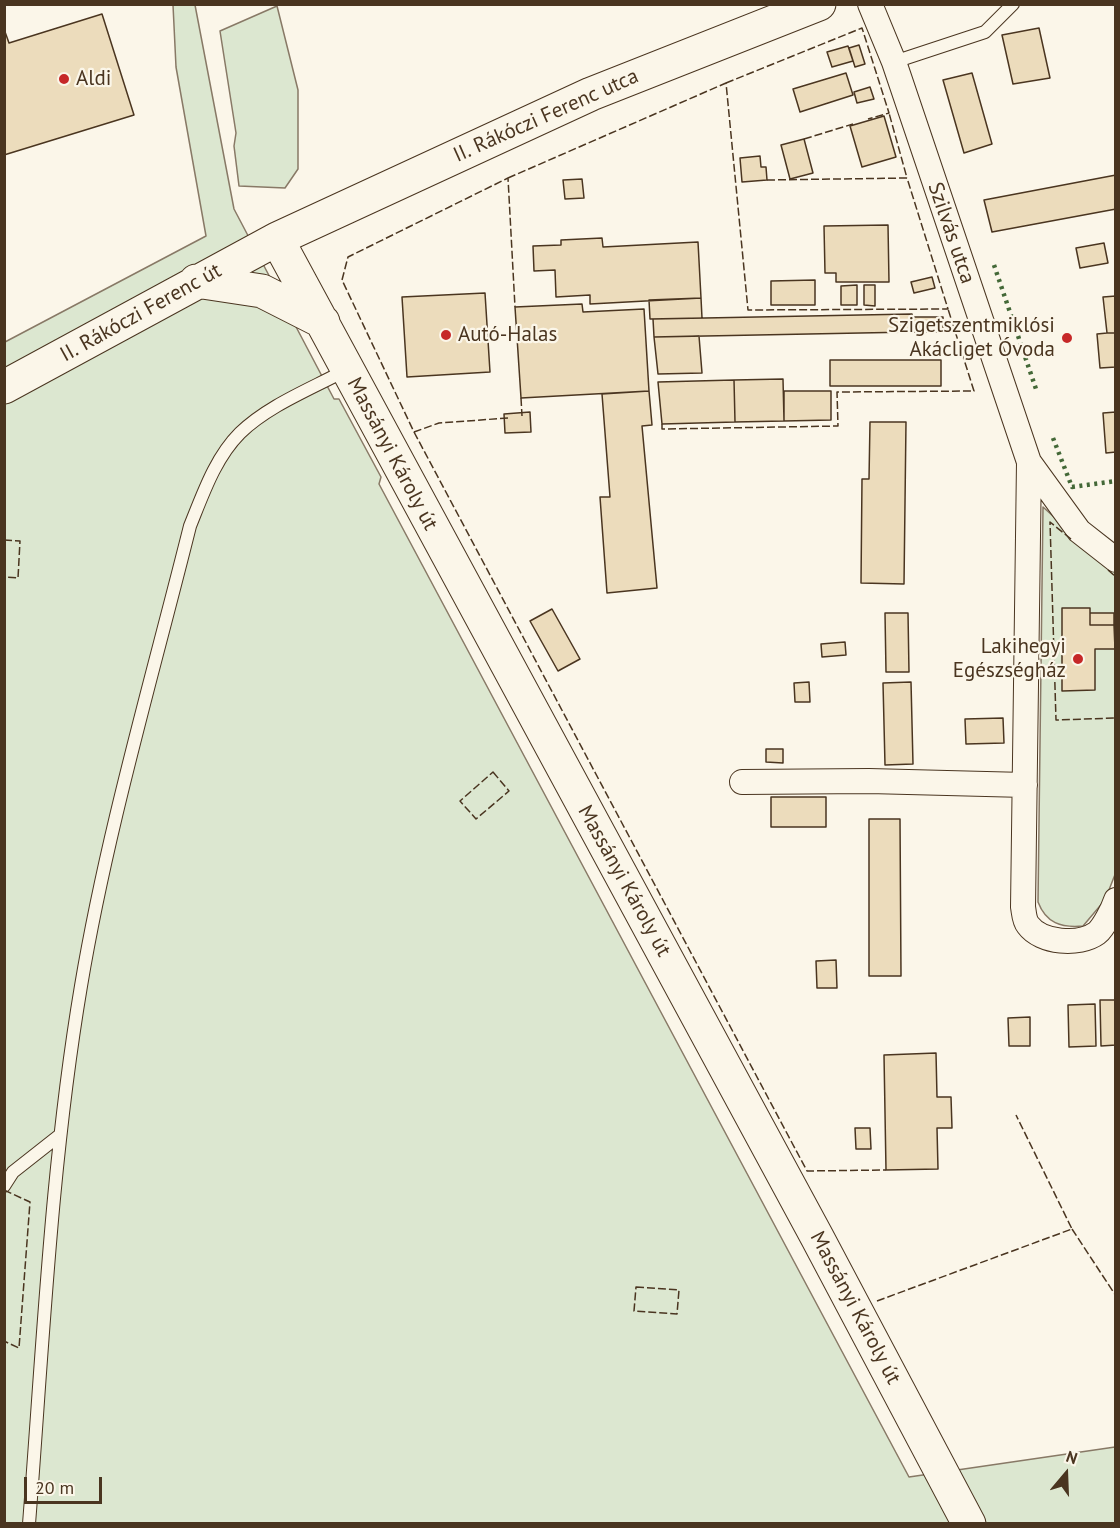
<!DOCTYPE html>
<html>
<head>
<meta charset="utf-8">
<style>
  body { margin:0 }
  #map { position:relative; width:1120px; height:1528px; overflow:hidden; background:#fbf6e9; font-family:"PT Sans",sans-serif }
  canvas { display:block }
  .frame { position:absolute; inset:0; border:6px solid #4a3520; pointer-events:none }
  .north { position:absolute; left:1036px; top:1444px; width:60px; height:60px; -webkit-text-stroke:4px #fbf6e9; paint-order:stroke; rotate:19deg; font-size:16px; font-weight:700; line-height:24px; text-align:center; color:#4a3520 }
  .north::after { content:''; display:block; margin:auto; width:21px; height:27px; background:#4a3520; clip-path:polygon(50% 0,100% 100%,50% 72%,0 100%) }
  .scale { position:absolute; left:24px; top:1477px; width:78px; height:27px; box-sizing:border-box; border:3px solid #4a3520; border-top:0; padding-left:8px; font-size:18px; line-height:21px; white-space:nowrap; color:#4a3520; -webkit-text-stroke:4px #fbf6e9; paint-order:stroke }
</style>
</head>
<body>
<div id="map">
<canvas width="1120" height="1528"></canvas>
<div class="frame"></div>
<div class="north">N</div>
<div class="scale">20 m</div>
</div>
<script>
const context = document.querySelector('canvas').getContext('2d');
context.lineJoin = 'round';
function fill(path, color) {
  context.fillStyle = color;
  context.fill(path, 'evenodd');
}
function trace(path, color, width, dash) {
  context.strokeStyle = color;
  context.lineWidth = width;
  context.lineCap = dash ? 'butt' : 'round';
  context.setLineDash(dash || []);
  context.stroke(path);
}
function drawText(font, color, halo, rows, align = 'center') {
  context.font = font + ' "PT Sans",sans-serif';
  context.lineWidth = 4.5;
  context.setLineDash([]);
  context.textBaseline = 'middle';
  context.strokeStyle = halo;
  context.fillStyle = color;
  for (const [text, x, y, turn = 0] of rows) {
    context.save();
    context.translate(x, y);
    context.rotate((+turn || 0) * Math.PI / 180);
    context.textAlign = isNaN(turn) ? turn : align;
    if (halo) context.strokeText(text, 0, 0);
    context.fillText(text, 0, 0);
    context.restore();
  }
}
const green = new Path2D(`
  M173 5H195L234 209 334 399H339L381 477 379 484 909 1477 1115 1447V1523L5 1524V342L206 236 176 67Z
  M277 6 298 90V169L285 188 239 186 234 146 236 133 220 31Z
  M1043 507 1115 572 1116 872 1105 900 1083 926C1061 928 1046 923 1038 902Z`);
fill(green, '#dce7d0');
trace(green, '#887966', 1.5);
const building = new Path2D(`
  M102 14 134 115 4 155V29L9 43Z
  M1039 28 1050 78 1013 84 1002 35Z
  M859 45 865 64 855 67 849 48Z
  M848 46 853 61 832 67 827 52Z
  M846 73 853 95 800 112 793 89Z
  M972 73 992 144 964 153 943 80Z
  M870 87 874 99 857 103 854 92Z
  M884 116 896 157 862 167 850 126Z
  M804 139 813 173 790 179 781 145Z
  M760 156 761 167H766L767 180 742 182 740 158Z
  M1116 175V209L992 232 984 200Z
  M582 179 584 198 565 199 563 180Z
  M888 225 889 282H836V273H825L824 226Z
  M602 238 603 247 698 242 701 298 590 304V295L556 297 555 270 534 271 533 246 561 245V240Z
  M1104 243 1108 263 1080 268 1076 248Z
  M932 277 935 288 914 293 911 282Z
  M815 280V305H771V281Z
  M857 285V305H841V286Z
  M864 285H875V306L864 305Z
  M485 293 490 372 407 377 402 297Z
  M1116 296V333H1107L1103 297Z
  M701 298 702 318 650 319 649 300Z
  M582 304 583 312 644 309 649 391 521 398 515 307Z
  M912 314V332L654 337 653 319Z
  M912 317H943V332H912Z
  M1107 333H1116V367L1100 368 1097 334Z
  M699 336 702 373 658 374 654 337Z
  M830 360H941V386H830Z
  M783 379 784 421 735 422 734 380Z
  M734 380 735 422 662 424 658 382Z
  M649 391 652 425 642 426 657 588 607 593 600 497H610L602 394Z
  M784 391H831V420L784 421Z
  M530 412 531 432 505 433 504 414Z
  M1116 412V452L1106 453 1103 413Z
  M870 422H906L904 584 861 583 862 479H869Z
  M1062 608H1090V625H1114L1115 649H1095V690L1062 691Z
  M552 609 580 659 558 671 530 621Z
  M885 613H908L909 672H886Z
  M1090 613H1114V625H1090Z
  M845 642 846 655 822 657 821 644Z
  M809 682 810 702H795L794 683Z
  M911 682 913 764 885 765 883 683Z
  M1003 718 1004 743 966 744 965 719Z
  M766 749H783V763L766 762Z
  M771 797H826V827H771Z
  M869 819H900L901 976H869Z
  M836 960 837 988H817L816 961Z
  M1100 1000H1116V1045L1101 1046Z
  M1095 1004 1096 1046 1069 1047 1068 1005Z
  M1030 1017V1046H1009L1008 1018Z
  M936 1053 937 1097H951L952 1128H937L938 1169 886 1170 884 1055Z
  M855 1128H870L871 1149H856Z`);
fill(building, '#ecdcbc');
trace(building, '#4a3520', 1.5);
const lane = new Path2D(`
  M894 62 985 32 1013 4
  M4 1186 13 1172 60 1135
  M29 1524C43 1345 51 1164 81 986 107 831 152 678 190 526 203 494 215 458 240 433 269 405 311 389 346 370`);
const street = new Path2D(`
  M870 4 894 62 1029 462 1079 531 1116 560
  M1029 462 1023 907C1024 912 1024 920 1028 925 1041 943 1079 946 1097 933 1104 927 1113 909 1116 900
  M742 782 869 781 1025 785`);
const secondary = new Path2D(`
  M277 239 817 1237 969 1524
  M196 281 262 291 323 322
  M4 387 277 239 591 94 819 4`);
trace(lane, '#4a3520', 14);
trace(street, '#4a3520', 26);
trace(secondary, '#4a3520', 35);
trace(lane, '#fbf6e9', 12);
trace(street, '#fbf6e9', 24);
trace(secondary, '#fbf6e9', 33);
trace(new Path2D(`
  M994 265 1036 389
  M1053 438 1072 487 1116 481`), '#436837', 4.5, [3, 4.5]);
trace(new Path2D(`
  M726 83 862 28 889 113 868 119
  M804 139 853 124
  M508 178 726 83 748 310 948 309 907 178
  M767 180 907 178 889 113
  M521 398 522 416
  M508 418 439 423 414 432 342 280 348 257 508 178 515 307
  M662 424V429L838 426 837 392 974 391 948 309
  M414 432 807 1171 886 1170
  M1071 539 1050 522 1056 720 1116 718
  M4 540 20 541 18 578 4 577
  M1108 570 1116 577
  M493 772 509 791 476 819 460 801Z
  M4 1190 30 1202 19 1348 4 1341
  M1072 1229 1116 1296
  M636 1287 679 1290 677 1314 634 1311Z
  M877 1301 1072 1229 1016 1115`), '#4a3520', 1.5, [8, 3]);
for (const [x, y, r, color] of [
  [64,79,6,"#c62828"],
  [446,335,6,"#c62828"],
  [1067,338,6,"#c62828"],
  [1078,659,6,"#c62828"]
]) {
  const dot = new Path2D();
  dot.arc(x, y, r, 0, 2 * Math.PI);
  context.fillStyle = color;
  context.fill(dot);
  trace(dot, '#fbf6e9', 2);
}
drawText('21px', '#4a3520', '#fbf6e9', [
  ["Aldi",76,79],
  ["Szigetszentmiklósi",1055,326,"right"],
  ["Akácliget Óvoda",1055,350,"right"],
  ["Autó-Halas",458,335],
  ["Lakihegyi",1066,647,"right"],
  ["Egészségház",1066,671,"right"]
], 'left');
drawText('21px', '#4a3520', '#fbf6e9', [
  ["II. Rákóczi Ferenc utca",546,116,-24],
  ["Szilvás utca",951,233,71],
  ["II. Rákóczi Ferenc út",141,313,-29],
  ["Massányi Károly út",392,454,62],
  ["Massányi Károly út",624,881,61],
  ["Massányi Károly út",855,1308,62]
]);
</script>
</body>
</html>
